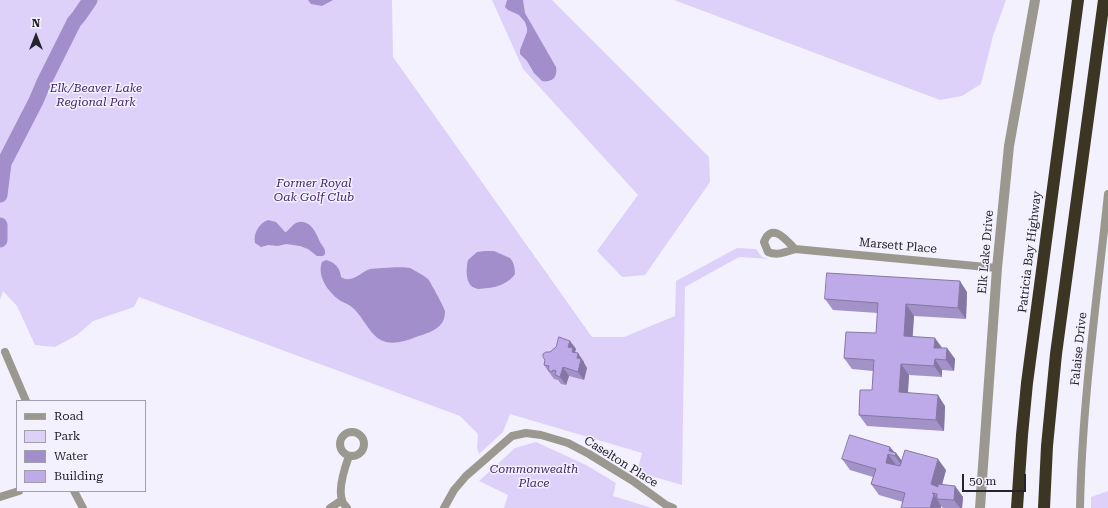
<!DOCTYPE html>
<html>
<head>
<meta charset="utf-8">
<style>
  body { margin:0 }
  #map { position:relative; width:1108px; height:508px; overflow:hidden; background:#f4f1fe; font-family:"Roboto Serif",serif }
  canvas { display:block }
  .legend { position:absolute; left:16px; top:400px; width:130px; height:92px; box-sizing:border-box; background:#f4f1fe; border:1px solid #a19faa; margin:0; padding:5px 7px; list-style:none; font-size:12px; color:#25232b }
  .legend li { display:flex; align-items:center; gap:8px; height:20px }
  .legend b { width:20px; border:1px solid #a19faa }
  .north { position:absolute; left:16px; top:16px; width:40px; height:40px; -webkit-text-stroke:3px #f4f1fe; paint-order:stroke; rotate:0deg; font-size:11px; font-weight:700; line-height:16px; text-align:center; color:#25232b }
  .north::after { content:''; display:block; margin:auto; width:14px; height:18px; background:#25232b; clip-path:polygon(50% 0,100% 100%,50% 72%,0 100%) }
  .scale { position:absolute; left:962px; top:474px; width:64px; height:18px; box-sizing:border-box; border:2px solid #25232b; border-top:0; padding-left:5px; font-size:12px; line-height:14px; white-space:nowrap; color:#25232b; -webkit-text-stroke:3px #f4f1fe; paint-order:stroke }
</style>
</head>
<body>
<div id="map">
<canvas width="1108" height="508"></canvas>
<ul class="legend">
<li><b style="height:5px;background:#9b988f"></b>Road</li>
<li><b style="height:11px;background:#ddd1fa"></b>Park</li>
<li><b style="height:11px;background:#a18eca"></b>Water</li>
<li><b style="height:11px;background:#beaae9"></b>Building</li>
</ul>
<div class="north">N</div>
<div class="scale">50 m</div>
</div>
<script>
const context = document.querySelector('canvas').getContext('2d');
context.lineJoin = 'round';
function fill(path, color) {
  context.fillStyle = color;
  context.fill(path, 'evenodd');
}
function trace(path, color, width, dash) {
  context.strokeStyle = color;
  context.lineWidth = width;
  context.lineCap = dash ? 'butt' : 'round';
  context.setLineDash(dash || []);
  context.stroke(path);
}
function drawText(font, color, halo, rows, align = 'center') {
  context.font = font + ' "Roboto Serif",serif';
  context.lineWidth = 3;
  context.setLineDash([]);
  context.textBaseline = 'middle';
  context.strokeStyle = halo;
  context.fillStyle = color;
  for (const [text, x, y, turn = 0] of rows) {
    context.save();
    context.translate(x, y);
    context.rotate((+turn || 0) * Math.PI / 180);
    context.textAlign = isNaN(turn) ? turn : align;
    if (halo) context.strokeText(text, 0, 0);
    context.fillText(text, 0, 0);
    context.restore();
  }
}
fill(new Path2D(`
  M0 0H392L393 57 592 337H624L675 316 676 281 737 248 756 249 762 257 769 259 739 257 685 287 682 485 637 472 642 453 510 414 503 432 479 454 477 448 478 434 460 416 139 297 134 307 93 321 77 335 55 347 35 345 17 306 3 291 0 300Z
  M492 0H552L709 157 710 182 645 275 622 277 597 251 638 195 523 69Z
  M674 0H1006L993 36 981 84 962 96 940 100Z
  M536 442 586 465 616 483 613 496 652 508H504L508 495 479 481 515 448Z
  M1108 491V508H1091V497Z`), '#ddd1fa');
fill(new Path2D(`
  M308 0H333L322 6 311 4Z
  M507 0H523L525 13 556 67C558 77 552 83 542 81L534 73 527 61 520 54V50L527 32V28L525 22 519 15 508 10 505 7Z
  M268 220 276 222 285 232H286C290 229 292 225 296 223 308 218 315 230 319 240 321 245 326 248 325 254L323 256H317L308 249 300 246 286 244 278 246 268 245 261 247 255 243C253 234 259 223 268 220Z
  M485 251H494L510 258C514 262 515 269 515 274 509 283 498 287 488 288 483 288 479 290 475 288 465 285 466 268 468 260L477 252Z
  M326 260C335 262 340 268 341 277 352 284 361 272 370 269 378 268 403 266 410 268 416 271 423 275 428 279 431 283 444 307 445 311 445 315 444 320 442 323 436 331 425 334 416 337 406 341 396 344 386 342 367 337 363 310 345 303 331 297 316 277 322 262Z`), '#a18eca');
trace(new Path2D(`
  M0 195 4 163 36 101 44 82 74 22 79 16 90 0
  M0 225V240`), '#a18eca', 15);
trace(new Path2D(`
  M795 249C787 241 772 221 764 242L768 252C777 256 786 252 795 249L997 268
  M5 352 26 401
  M340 444a12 12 0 1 1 24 0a12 12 0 1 1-24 0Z
  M74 491 83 508
  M0 497 19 491
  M330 508 342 500
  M347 508C346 506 342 503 342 500 338 489 345 467 349 456
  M444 508 454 490 466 476 512 436 526 433 541 435 568 443 589 454 633 481 666 505 673 508
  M1080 508C1082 403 1097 298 1108 194`), '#9b988f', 8);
trace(new Path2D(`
  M980 508 997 268 1009 146 1035 0`), '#9b988f', 10);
trace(new Path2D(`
  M1017 508 1022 435 1027 383 1078 0
  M1044 508 1047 446 1056 354 1104 0`), '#3b3624', 12);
fill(new Path2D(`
  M967 292 966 319 914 316 912 337 942 348H947L955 359 954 371 942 370V377L909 375 908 393 945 406 944 431 867 426 859 415 872 390 873 371 852 369 844 358 876 333 878 313 833 310 825 299Z
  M570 341 576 349 575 352 584 362V363L587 368 584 380 569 376 566 385 561 384 558 380 554 379 544 365 550 352 556 347Z
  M894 452 896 453 902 461 946 470 942 485 955 486 963 497 962 508H943L941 506V508H901L903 502 879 495 871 484 873 477 850 470 842 459Z`), '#a392c8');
fill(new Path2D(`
  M960 281 967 292 966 319 958 308Z
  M906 304 914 316 912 347 904 336Z
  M935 338 943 349 934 348Z
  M570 341 576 349 575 352 578 355V353L584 362V363L587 368 584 380 578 372 568 347Z
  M947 348 955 359 954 371 946 360Z
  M935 359 942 370V377L934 366Z
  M901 364 909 375 907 403 899 392Z
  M563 367 569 376 566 385 560 377Z
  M938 395 945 406 944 431 936 420Z
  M890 447 896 454V453L904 464 903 467 895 456 889 451Z
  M888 454 896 465 886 463Z
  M938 459 946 470 939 495 931 484Z
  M955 486 963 497 962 508H960L954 500Z
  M934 494 941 506V508H930Z`), '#8577a3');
const building = new Path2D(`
  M827 273 960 281 958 308 906 304 904 336 935 338 934 348H947L946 360 935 359 934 366 901 364 899 392 938 395 936 420 859 415 860 390H872L874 360 844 358 846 332 876 333 878 303 825 299Z
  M559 337 570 341 568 347 573 348 572 352 578 353 577 358 581 359 578 372 563 367 560 377 555 375 556 371 553 370 552 372 548 370 549 366 544 365 545 360 543 357V354L546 352H550L556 347Z
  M850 435 890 447 889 451 896 453 895 456 888 454 886 463 900 466 905 450 938 459 931 484 938 487V484L955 486 954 500 937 499V494L932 493 934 494 930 508H901L905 493 871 484 876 469 842 459Z`);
fill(building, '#beaae9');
trace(building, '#8577a3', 1);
drawText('italic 12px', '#43266e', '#f4f1fe', [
  ["Elk/Beaver Lake",96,88],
  ["Regional Park",96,102],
  ["Former Royal",314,183],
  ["Oak Golf Club",314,197],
  ["Commonwealth",534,469],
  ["Place",534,483]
]);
drawText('12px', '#25232b', '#f4f1fe', [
  ["Marsett Place",898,246,5],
  ["Elk Lake Drive",986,252,-85],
  ["Patricia Bay Highway",1030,252,-83],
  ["Falaise Drive",1079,349,-84],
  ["Caselton Place",621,462,32]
]);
</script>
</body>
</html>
